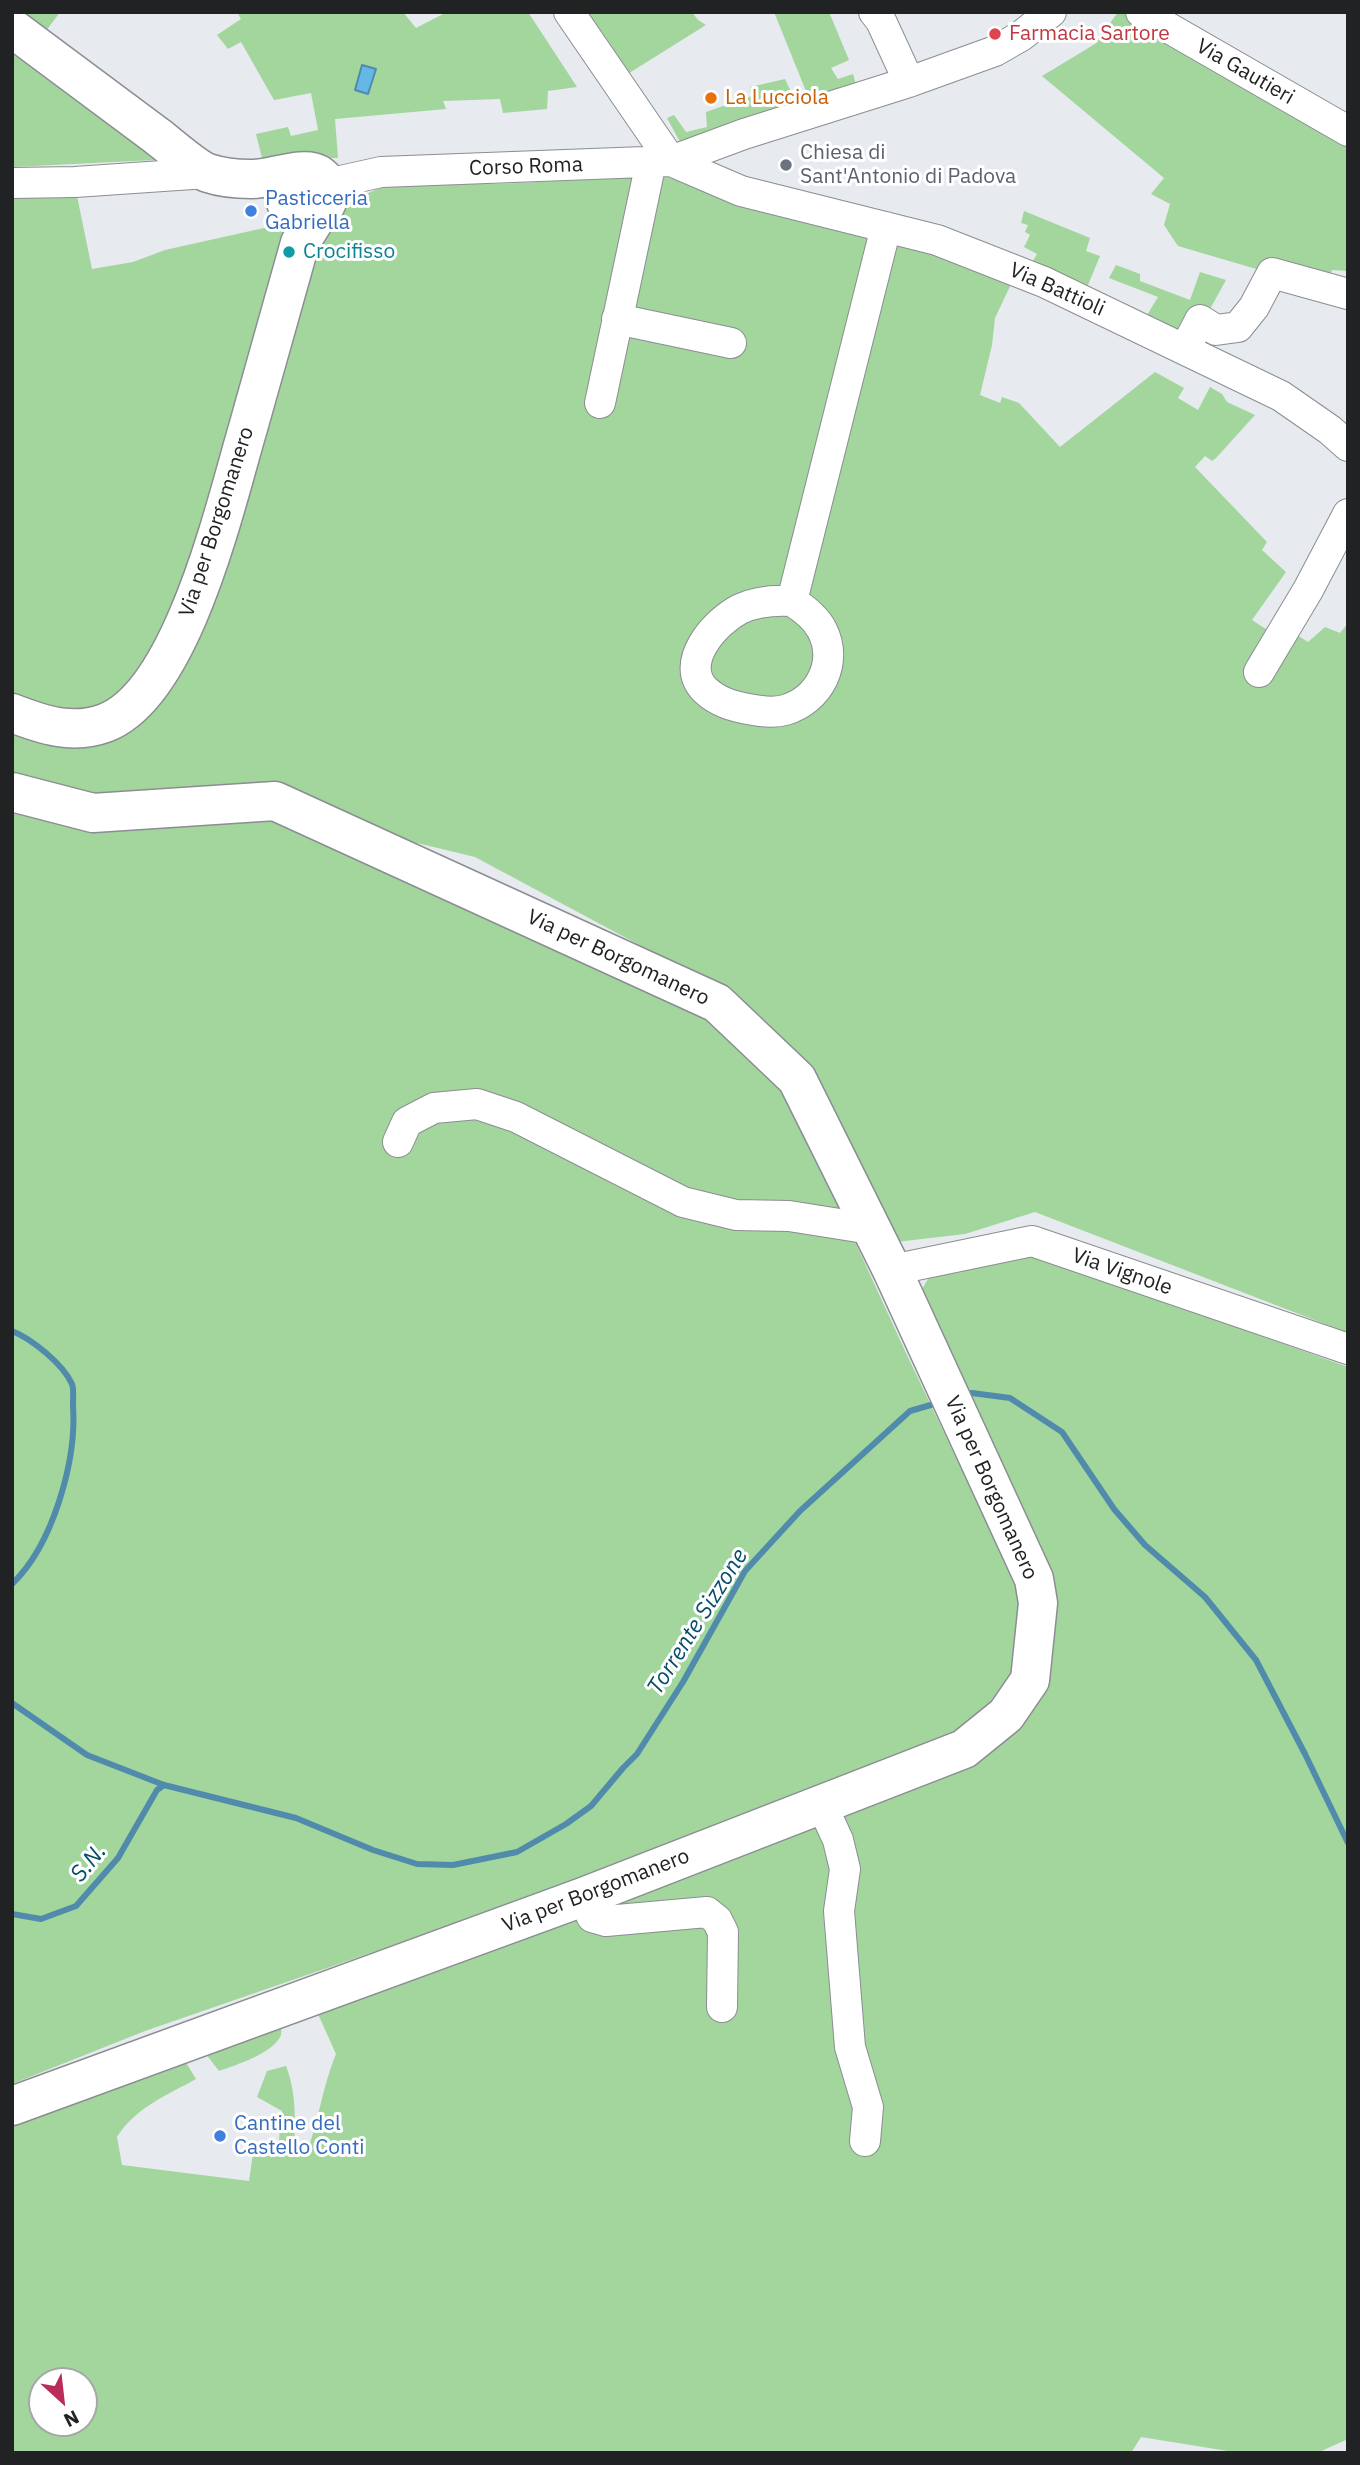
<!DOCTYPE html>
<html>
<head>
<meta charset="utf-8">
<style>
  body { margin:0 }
  #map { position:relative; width:1360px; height:2465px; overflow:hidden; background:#e7eaef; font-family:"IBM Plex Sans",sans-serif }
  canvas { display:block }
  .frame { position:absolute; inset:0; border:14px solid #212224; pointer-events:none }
  .north { position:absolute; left:28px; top:2367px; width:70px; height:70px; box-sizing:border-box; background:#fff; border:2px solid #a6a7a7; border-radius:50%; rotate:153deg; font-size:19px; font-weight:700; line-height:28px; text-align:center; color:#212224 }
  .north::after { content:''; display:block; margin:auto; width:24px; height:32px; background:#bb2c58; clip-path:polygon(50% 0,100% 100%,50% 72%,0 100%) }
</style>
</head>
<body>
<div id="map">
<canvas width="1360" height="2465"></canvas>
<div class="frame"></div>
<div class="north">N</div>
</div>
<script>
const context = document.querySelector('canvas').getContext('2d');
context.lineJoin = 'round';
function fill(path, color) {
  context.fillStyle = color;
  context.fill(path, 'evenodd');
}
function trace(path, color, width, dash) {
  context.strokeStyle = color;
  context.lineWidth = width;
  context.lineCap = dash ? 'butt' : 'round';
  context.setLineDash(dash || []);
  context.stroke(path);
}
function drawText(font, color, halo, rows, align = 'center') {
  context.font = font + ' "IBM Plex Sans",sans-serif';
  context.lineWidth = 6;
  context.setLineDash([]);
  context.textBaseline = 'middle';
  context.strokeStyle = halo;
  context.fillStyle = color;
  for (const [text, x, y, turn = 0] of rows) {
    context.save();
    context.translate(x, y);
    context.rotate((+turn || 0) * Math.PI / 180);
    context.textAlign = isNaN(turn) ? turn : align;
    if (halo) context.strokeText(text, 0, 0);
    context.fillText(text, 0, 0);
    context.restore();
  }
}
fill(new Path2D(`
  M13 12H60L43 35Z
  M237 12H403L416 28 447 12H528L577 87 548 91 547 109 503 113 500 99 443 101 446 109 335 119 338 158H262L256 134 288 127 291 136 318 130 311 93 274 100 241 42 228 49 217 35 241 19Z
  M578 12H692L698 20 706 25 626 75Z
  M774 12H829L849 60 831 68 838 79 853 74 857 89 812 106Z
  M1118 12H1127L1348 137 1347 271 1332 270 1322 303 1312 299 1311 291 1263 271 1178 246 1164 225 1170 204 1151 194 1164 178 1042 76 1095 44Z
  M12 46 176 159 12 167Z
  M785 79 799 109 680 142 667 118 674 115 686 132 707 127 706 112 752 96 750 87Z
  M663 176 722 195 799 211 1014 278 995 318 992 345 980 395 1000 403 1002 397 1019 403 1060 447 1155 372 1184 388 1178 398 1198 410 1210 387 1222 394 1227 402 1255 415 1216 458 1212 461 1205 456 1195 467 1267 542 1262 550 1286 572 1252 620 1272 633 1297 635 1308 642 1325 627 1340 633 1348 623V1333L1035 1212 965 1234 896 1242 725 991 475 857 363 830 675 988 784 1087 906 1353 1014 1579 1027 1647 987 1722 573 1883 145 2031 12 2084V197L77 196 92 269 133 262 165 250 264 228 278 222 285 235 208 603 280 386 288 342 321 237 341 206 377 189 403 183 497 184Z
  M1024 211 1090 238 1086 251 1100 256 1083 297 1027 271 1037 254 1024 247 1030 235 1025 232 1028 225 1021 223Z
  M1116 265 1140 274V281L1190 300 1200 272 1226 280 1189 347 1141 325 1158 297 1109 278Z
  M1032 1254 1348 1367V2439L1317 2453H1240L1141 2437 1131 2453H12V2119L182 2056 196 2079C167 2095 135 2108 117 2137L122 2165 249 2181 254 2147 278 2149 282 2111 257 2097 267 2071 286 2066C297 2094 295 2123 294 2153L308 2149C319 2118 323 2085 336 2054L313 2003 980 1753 1047 1604 910 1309 931 1274ZM42 2381H84V2423H42Z
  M281 2019C281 2024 282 2031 281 2035 274 2053 236 2065 219 2071L202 2049Z`), '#a2d69d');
const water = new Path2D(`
  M362 65 376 69 368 94 355 90Z`);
fill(water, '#65b8e6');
trace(water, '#518bac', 2);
trace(new Path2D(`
  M12 1331C32 1339 63 1364 72 1384 74 1389 73 1399 73 1405 77 1460 53 1545 12 1584
  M965 1395 972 1393 1010 1398 1062 1432 1114 1509 1145 1545 1205 1597 1256 1660 1305 1754 1348 1843
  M12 1703 87 1755 164 1785 296 1818 373 1850 417 1864 453 1865 517 1852 566 1824 591 1806 623 1768 637 1754 683 1682 745 1571 800 1511 910 1411 941 1402
  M12 1914 41 1919 76 1906 118 1858 157 1790 164 1785`), '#518bac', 6);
const minor = new Path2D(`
  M569 12 671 161 741 191 937 240 1044 282 1281 396 1330 430 1348 446
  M874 12 881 21 909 82
  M1141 12 1348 131
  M12 183 75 182 207 173
  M327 184 381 172 671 161 744 134 909 82 995 51 1021 36 1051 12
  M617 319 731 343
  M1185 349 1200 320 1216 330 1238 327 1254 307 1272 273 1348 294
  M600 403 651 162
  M792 601C803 608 816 618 822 630 839 663 819 700 785 710 775 713 758 711 748 709 732 706 718 702 705 690 678 663 715 622 740 609 757 601 774 600 792 601L886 227
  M1259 672 1308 590 1348 514
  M398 1142 407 1122 434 1108 477 1104 516 1117 683 1202 736 1215 789 1216 871 1229
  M892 1270 1032 1241 1348 1349
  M821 1803 838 1840 845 1869 839 1911 850 2047 868 2107 865 2141
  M583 1897 592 1917 606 1921 707 1912 717 1920 723 1932 722 2007`);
const major = new Path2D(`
  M12 28C61 64 109 100 157 136 169 145 196 169 208 173 220 177 238 179 251 179 269 180 303 165 318 174 333 183 332 205 317 213 290 228 270 189 298 172
  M12 713C43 725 73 735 105 723 183 694 226 502 248 428 265 366 283 305 300 243L319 213
  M12 792 93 813 275 801 717 1003 797 1079 892 1270 1034 1579 1038 1603 1030 1680 1006 1715 964 1749 583 1897 12 2106`);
trace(minor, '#8b8d92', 32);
trace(major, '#8b8d92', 41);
trace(minor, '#fff', 30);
trace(major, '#fff', 38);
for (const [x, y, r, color] of [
  [995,34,7,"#e0444e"],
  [711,98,7,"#e8710a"],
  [786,165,7,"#6b7280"],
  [251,211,7,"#3f7fe0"],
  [289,252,7,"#0f9aa8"],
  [220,2136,7,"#3f7fe0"]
]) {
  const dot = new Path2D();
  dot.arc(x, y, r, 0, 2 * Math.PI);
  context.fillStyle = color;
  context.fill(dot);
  trace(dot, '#fff', 2.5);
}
drawText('21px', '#be3a42', '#fff', [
  ["Farmacia Sartore",1009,34]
], 'left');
drawText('21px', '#212224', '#fff', [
  ["Via Gautieri",1245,72,30],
  ["Corso Roma",526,167,-2],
  ["Via Battioli",1057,290,24],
  ["Via per Borgomanero",217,522,-72],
  ["Via per Borgomanero",618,958,25],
  ["Via Vignole",1122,1272,19],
  ["Via per Borgomanero",991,1488,66],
  ["Via per Borgomanero",596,1891,-21]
]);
drawText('21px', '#c56008', '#fff', [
  ["La Lucciola",725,98]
], 'left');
drawText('21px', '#5b616d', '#fff', [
  ["Chiesa di",800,153],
  ["Sant'Antonio di Padova",800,177]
], 'left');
drawText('21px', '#366cbe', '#fff', [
  ["Pasticceria",265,199],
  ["Gabriella",265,223],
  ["Cantine del",234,2124],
  ["Castello Conti",234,2148]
], 'left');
drawText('21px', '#0d838f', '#fff', [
  ["Crocifisso",303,252]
], 'left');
drawText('italic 23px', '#074d6c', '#fff', [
  ["Torrente Sizzone",698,1622,-58],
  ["S.N.",89,1863,-51]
]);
</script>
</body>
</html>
